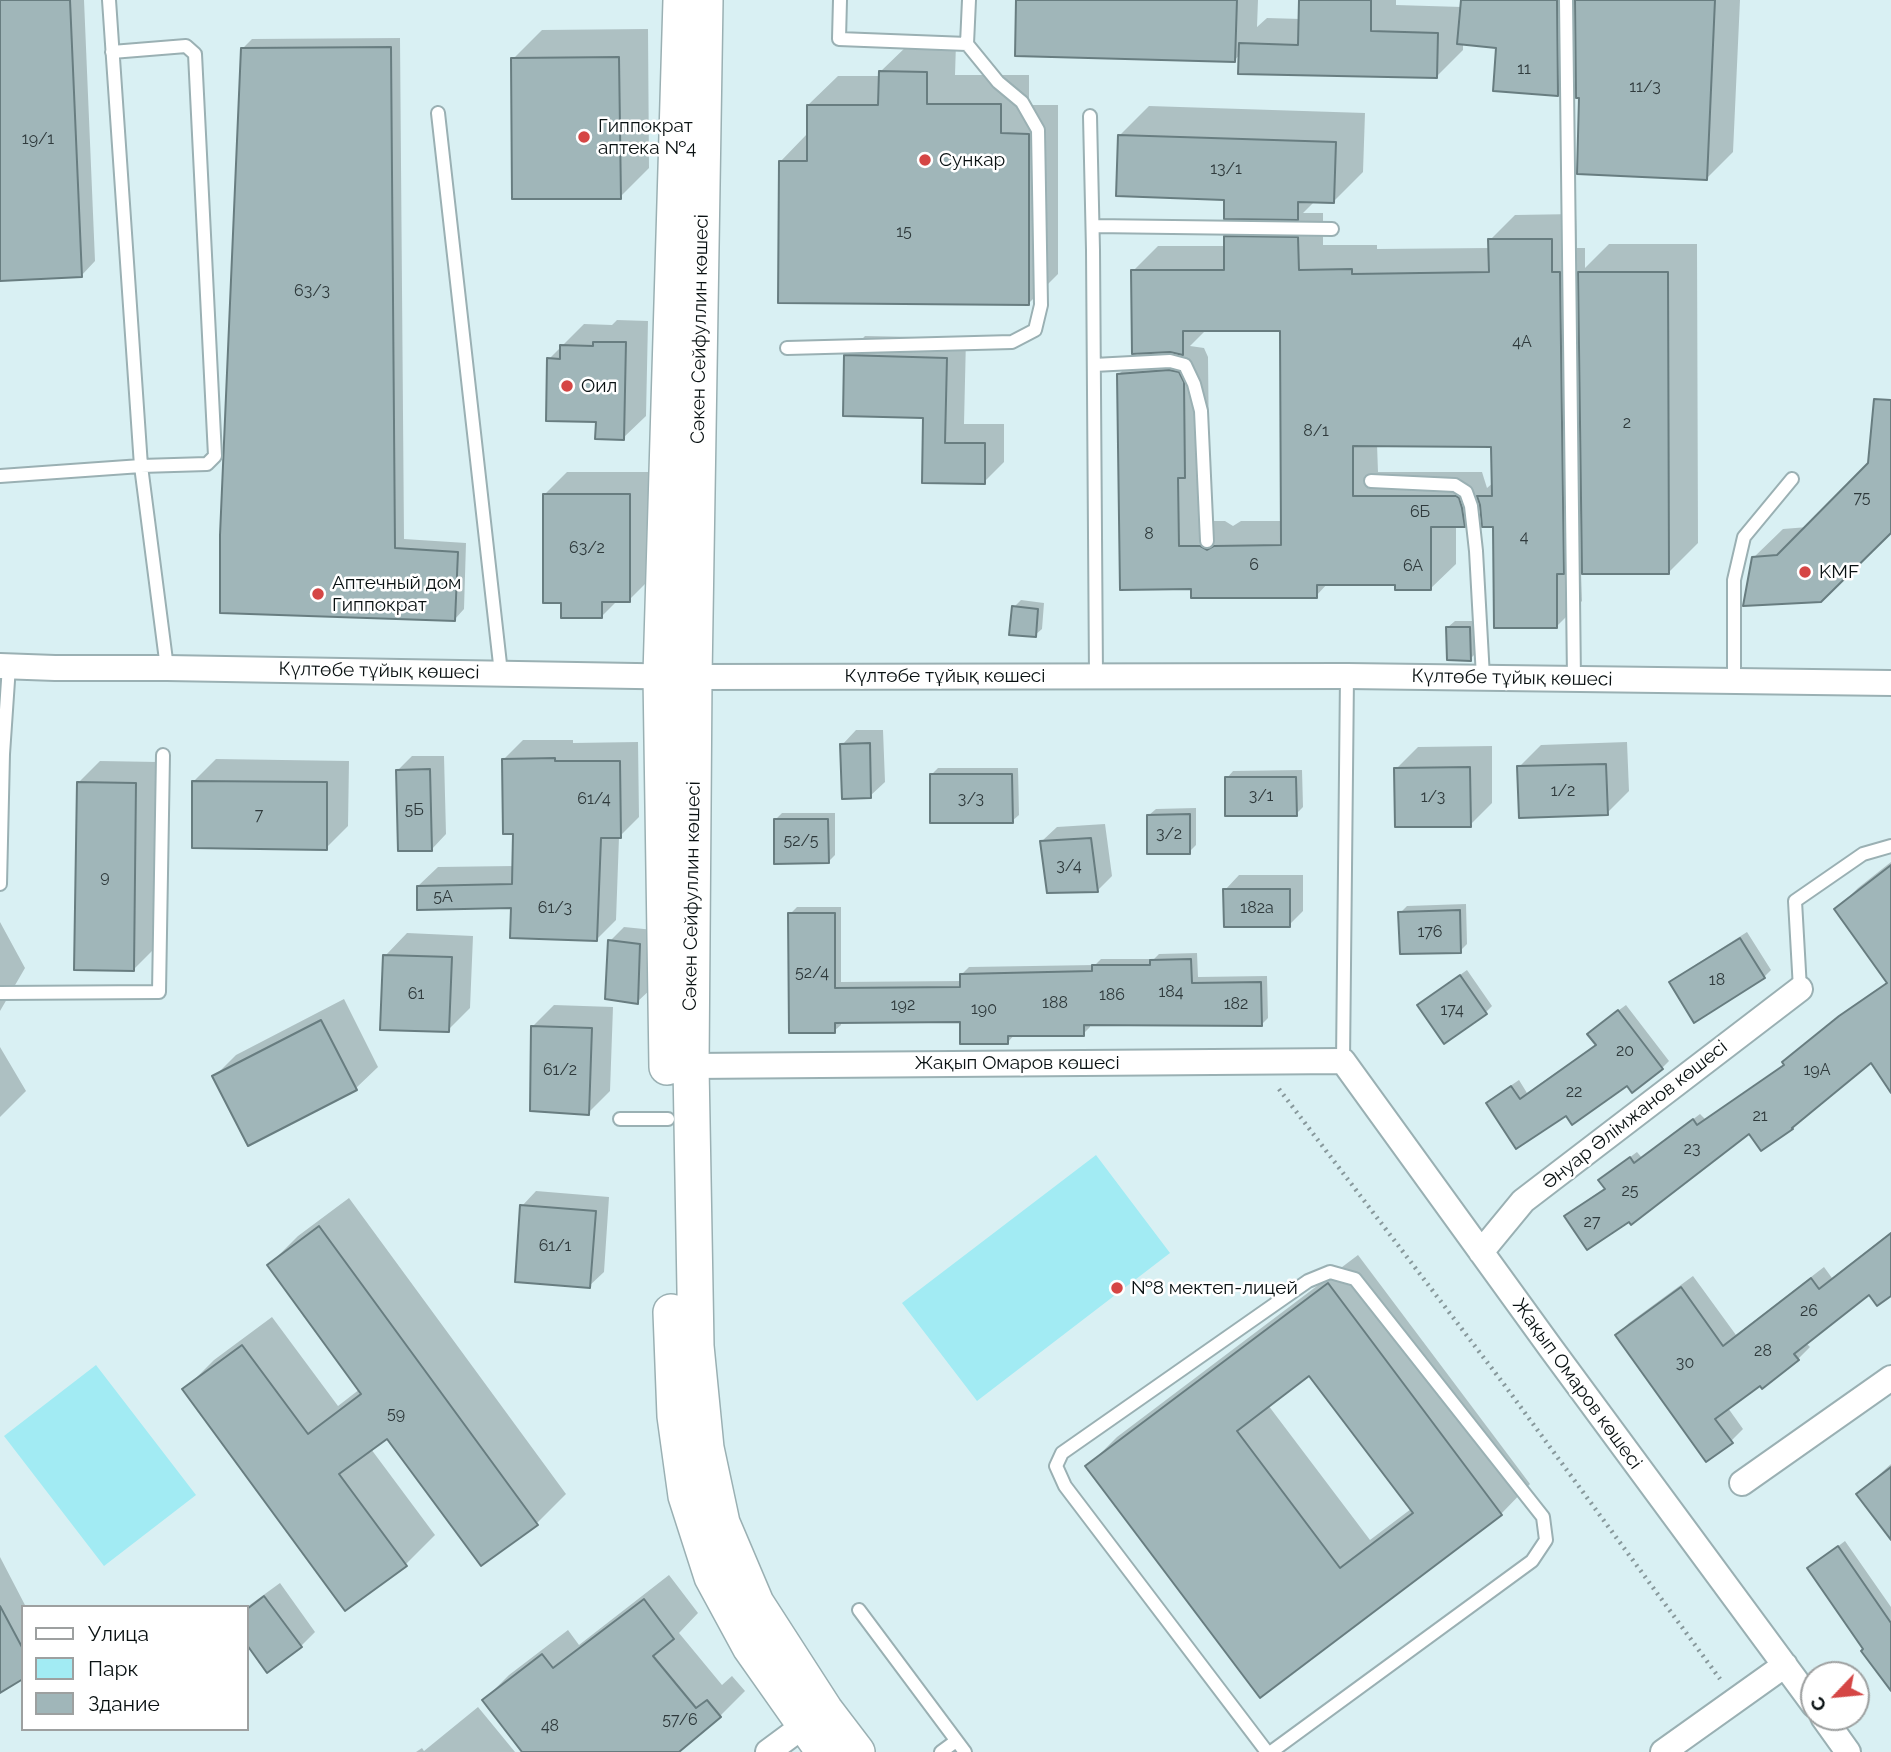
<!DOCTYPE html>
<html>
<head>
<meta charset="utf-8">
<style>
  body { margin:0 }
  #map { position:relative; width:1891px; height:1752px; overflow:hidden; background:#d9f0f3; font-family:Raleway,sans-serif }
  canvas { display:block }
  .legend { position:absolute; left:21px; top:1605px; width:228px; height:126px; box-sizing:border-box; background:#fff; border:2px solid #9da0a0; margin:0; padding:9px 12px; list-style:none; font-size:21px; color:#091112 }
  .legend li { display:flex; align-items:center; gap:14px; height:35px }
  .legend b { width:35px; border:2px solid #9da0a0 }
  .north { position:absolute; left:1800px; top:1661px; width:70px; height:70px; box-sizing:border-box; background:#fff; border:2px solid #9da0a0; border-radius:50%; rotate:244deg; font-size:19px; font-weight:700; line-height:28px; text-align:center; color:#091112 }
  .north::after { content:''; display:block; margin:auto; width:24px; height:32px; background:#d54645; clip-path:polygon(50% 0,100% 100%,50% 72%,0 100%) }
</style>
</head>
<body>
<div id="map">
<canvas width="1891" height="1752"></canvas>
<ul class="legend">
<li><b style="height:9px;background:#fff"></b>Улица</li>
<li><b style="height:19px;background:#a2ebf3"></b>Парк</li>
<li><b style="height:19px;background:#a0b6b9"></b>Здание</li>
</ul>
<div class="north">С</div>
</div>
<script>
const context = document.querySelector('canvas').getContext('2d');
context.lineJoin = 'round';
function fill(path, color) {
  context.fillStyle = color;
  context.fill(path, 'evenodd');
}
function trace(path, color, width, dash) {
  context.strokeStyle = color;
  context.lineWidth = width;
  context.lineCap = dash ? 'butt' : 'round';
  context.setLineDash(dash || []);
  context.stroke(path);
}
function drawText(font, color, halo, rows, align = 'center') {
  context.font = font + ' Raleway,sans-serif';
  context.lineWidth = 5;
  context.setLineDash([]);
  context.textBaseline = 'middle';
  context.strokeStyle = halo;
  context.fillStyle = color;
  for (const [text, x, y, turn = 0] of rows) {
    context.save();
    context.translate(x, y);
    context.rotate((+turn || 0) * Math.PI / 180);
    context.textAlign = isNaN(turn) ? turn : align;
    if (halo) context.strokeText(text, 0, 0);
    context.fillText(text, 0, 0);
    context.restore();
  }
}
fill(new Path2D(`
  M1096 1155 1170 1253 977 1401 902 1303Z
  M96 1365 196 1495 104 1566 4 1436Z`), '#a2ebf3');
fill(new Path2D(`
  M0 0H84L95 261 81 276 0 279Z
  M1018 0H1258L1257 27 1267 18 1301 19V0H1396V5L1462 7V0H1740L1733 152 1707 178 1580 97 1577 75 1558 95 1498 46 1463 43V50L1436 77 1240 54 1235 60Z
  M648 29 649 168 620 197 513 59 542 30Z
  M400 38 404 539 466 543 464 609 455 619 222 611 243 48 252 39Z
  M910 43H956L955 75H1029V105H1058V274L1029 303 780 162 808 133V105L838 76H880V72Z
  M1149 106 1365 113 1363 172 1334 201H1315L1303 213H1323V245H1377V249L1490 248V240L1515 215 1576 214 1577 248H1585V268L1609 244H1697L1698 543 1669 572 1581 573 1582 601 1557 626 1482 508 1464 526H1456V564L1430 589 1396 583H1328L1316 596 1193 587 1118 375 1141 352 1133 271 1158 246H1226V237L1246 217 1226 198 1120 135ZM1207 329H1281L1282 521H1241L1233 526 1225 521H1203L1202 458 1209 451 1208 357 1204 348 1190 346ZM1377 444 1493 445 1494 482 1487 488 1482 472H1378Z
  M617 320 648 321 646 416 623 438 597 421 549 359 584 324 612 325Z
  M865 336 966 338 964 424H1004V462L984 482H924V416L846 356Z
  M1891 399V531L1820 601 1753 558 1783 529 1808 527 1869 464 1874 416Z
  M567 472H651V578L629 600H618L601 617 545 494Z
  M1021 600 1044 603 1042 629 1035 635 1014 607Z
  M1455 621H1476L1477 652 1470 659 1448 627Z
  M856 730H883L885 782 870 796 842 745Z
  M523 740H573V743L638 742 639 817 619 837 616 920 597 939 513 907 418 886 438 867 514 866 515 833 504 759Z
  M1627 742 1629 791 1607 813 1519 767 1541 745Z
  M1492 746V803L1470 825 1396 769 1418 747Z
  M412 756H444L446 834 432 849 397 771Z
  M216 759 349 761 348 826 326 848 194 781Z
  M100 761 158 762 155 948 133 970 78 783Z
  M938 768H1018L1019 815 1012 821 931 775Z
  M1302 770 1303 807 1296 814 1227 778 1233 771Z
  M1196 808V845L1189 852 1149 815 1156 809Z
  M782 813H835V855L828 862 775 820Z
  M1105 824 1112 876 1098 890 1042 841 1057 827Z
  M1891 862V968L1836 910 1858 888Z
  M1239 875H1303V911L1289 925 1225 890Z
  M1466 904 1467 944 1460 951 1400 913 1407 906Z
  M797 907H841V982L962 981V974L969 967 1095 965 1101 959H1154L1159 954 1197 953 1198 977 1267 976 1268 1018 1261 1025 1090 1023V1027L1083 1034H1015L1008 1042 962 1021H841V1025L834 1031 790 914Z
  M0 922 25 968 0 1011Z
  M624 927 654 930 652 988 637 1002 610 941Z
  M1747 932 1771 970 1764 977 1671 982 1678 976Z
  M407 933 473 936 470 1008 448 1030 385 956Z
  M1467 970 1492 1006 1486 1012 1426 999Z
  M1877 989 1891 1010V1062L1871 1061 1750 1132 1629 1219 1566 1217 1573 1210 1606 1187 1607 1174 1637 1152 1642 1158 1700 1114 1705 1119 1786 1064 1791 1056 1848 1009Z
  M344 999 378 1067 356 1088 214 1077 236 1055Z
  M554 1005 613 1007 610 1091 588 1113 532 1027Z
  M1626 1005 1669 1061 1662 1068 1567 1114 1488 1103 1494 1097 1519 1080 1527 1093 1597 1044 1596 1027Z
  M0 1047 26 1091 0 1117Z
  M536 1191 609 1197 604 1272 589 1286 522 1206Z
  M349 1198 566 1494 537 1523 481 1564 388 1436 371 1449 435 1535 406 1564 185 1389 214 1360 272 1317 338 1406 360 1389 269 1265 298 1236Z
  M1891 1232V1294L1869 1293 1806 1343 1810 1347 1798 1359 1728 1408 1743 1429 1731 1441 1617 1335 1629 1323 1693 1276 1736 1335 1824 1267 1832 1278Z
  M1358 1255 1530 1484 1501 1514 1260 1695 1088 1466 1117 1437ZM1309 1374 1411 1509 1370 1540 1268 1405Z
  M1891 1464V1537L1858 1494Z
  M1845 1541 1891 1607V1688L1809 1568Z
  M0 1557 26 1607H23V1677L0 1691Z
  M669 1575 698 1613 679 1633 722 1685 732 1676 745 1691 720 1716 676 1752H524L484 1700 509 1675 568 1630 579 1645Z
  M280 1583 315 1632 301 1646 268 1671 247 1642V1607Z
  M478 1707 515 1752H416L422 1748 424 1751Z`), '#0003');
const building = new Path2D(`
  M0 0H70L82 277 0 281Z
  M1016 0H1237L1235 62 1015 56Z
  M1299 0H1371V31L1438 33 1437 78 1238 74 1239 43 1298 45Z
  M1461 0H1557L1558 96 1493 91 1496 48 1457 44Z
  M1575 0H1715L1707 180 1577 174 1579 98H1576Z
  M391 47 395 548 458 552 455 621 220 613V535L241 48Z
  M619 57 621 199H512L511 58Z
  M879 71 927 72V104H1001V133L1029 134V305L778 303 779 161H807V105H878Z
  M1118 135 1336 142 1334 203 1298 202V220L1224 219V200L1116 196Z
  M1224 236 1298 237 1299 270 1352 269V274L1489 272 1488 239H1552V272H1560L1564 574H1557V628H1494L1493 527H1482L1480 505 1477 496H1492L1491 447 1353 446V496H1456L1459 498 1462 508 1465 527H1431V590H1395V585H1317V598H1191V589L1120 590 1117 374 1169 370 1179 372 1184 382 1185 478H1178L1179 546H1200L1207 550 1214 546 1281 545 1280 331H1183V355L1170 352 1132 354 1131 270H1224Z
  M1578 272H1668L1669 574H1582Z
  M593 342H626L624 440 595 439 596 422 546 421 547 358 560 359V345L593 346Z
  M844 355 947 358 945 443H985V484L922 483 923 418 843 416Z
  M1874 399 1891 400V533L1821 602 1743 606 1752 557 1777 555 1868 463Z
  M543 494H630V602H602V618H561V603H543Z
  M1012 606 1038 609 1036 637 1009 635Z
  M1446 627H1470L1471 661 1447 660Z
  M870 743 871 798 842 799 840 744Z
  M555 758V761H620L621 838H601L597 941 510 938 511 908 417 910V886L512 884 513 834H503L502 759Z
  M1606 764 1608 815 1519 818 1517 766Z
  M1470 767 1471 827H1395L1394 768Z
  M430 769 432 851H398L396 770Z
  M930 774H1012L1013 823H930Z
  M1225 777H1296L1297 816H1225Z
  M192 781 327 782V850L192 848Z
  M77 782 136 783 134 971 74 970Z
  M1190 814V854H1147V815Z
  M774 819H828L829 863 774 864Z
  M1091 838 1098 892 1047 893 1040 841Z
  M1891 865V1093L1871 1063 1792 1128 1793 1129 1761 1151 1749 1134 1631 1225 1629 1222 1587 1250 1564 1216 1605 1189 1598 1180 1630 1157 1634 1163 1693 1119 1697 1125 1784 1065 1782 1062 1839 1016 1887 983 1834 909Z
  M1223 889H1290V927H1224Z
  M1460 910 1461 953 1400 954 1398 912Z
  M788 913H835V988L960 987V974L1092 971V965H1150V960L1191 959 1192 983 1261 982 1262 1026 1084 1025V1036H1008V1044H960V1022L835 1023V1033H789Z
  M1740 938 1765 978 1694 1023 1669 982Z
  M608 940 640 944 638 1004 605 999Z
  M383 955 452 957 449 1032 380 1030Z
  M1460 975 1487 1014 1444 1044 1417 1005Z
  M1618 1010 1663 1069 1632 1093 1627 1086 1572 1125 1566 1116 1516 1149 1486 1103 1511 1086 1520 1099 1596 1045 1587 1034Z
  M321 1020 357 1090 248 1146 212 1076Z
  M531 1026 592 1028 589 1115 530 1111Z
  M520 1205 596 1211 590 1288 515 1282Z
  M319 1226 538 1525 481 1566 387 1439 339 1474 407 1566 345 1611 182 1389 242 1345 308 1434 361 1394 267 1265Z
  M1891 1233V1296L1877 1306 1869 1295 1794 1354 1799 1360 1762 1389 1760 1386 1715 1419 1733 1443 1706 1462 1615 1335 1681 1287 1723 1346 1811 1278 1819 1289Z
  M1328 1283 1502 1515 1260 1698 1085 1466ZM1309 1376 1413 1513 1340 1568 1237 1431Z
  M1891 1467V1540L1856 1494Z
  M1838 1546 1891 1623V1691L1861 1651 1863 1649 1807 1568Z
  M264 1596 302 1647 267 1673 247 1645V1609Z
  M644 1599 674 1639 653 1656 696 1708 707 1700 721 1717 679 1752H522L482 1700 542 1654 553 1668Z
  M0 1606 23 1649V1679L0 1693Z`);
fill(building, '#a0b6b9');
trace(building, '#687d80', 2);
const lane = new Path2D(`
  M840 0 839 39 967 44 969 0
  M1566 0 1574 679
  M112 52 186 46 195 54 215 456 207 464 141 466 167 668
  M438 113 501 673
  M1090 116 1093 250 1096 676
  M1093 226 1332 229
  M787 348 1012 342 1035 330 1041 305 1038 130 1022 102 998 82 967 44
  M1094 365 1170 361 1185 365 1194 384 1201 411 1207 541
  M0 476 141 466 109 0
  M1371 481 1455 485 1466 492 1471 506 1476 551 1483 677
  M1734 681V580L1744 537 1792 479
  M0 884 3 754 9 666
  M1800 989 1795 901 1863 854 1891 846
  M0 993 159 992 163 755
  M1343 1061 1347 676
  M620 1119H668
  M859 1610 965 1752
  M941 1752 956 1741
  M1267 1752 1065 1486 1056 1466 1062 1453 1308 1281 1330 1272 1355 1279 1543 1517 1546 1540 1532 1561 1271 1752`);
const street = new Path2D(`
  M0 666 55 668H167L694 677 1347 676 1891 683
  M691 1066 1343 1061 1550 1347 1814 1705
  M1481 1252 1523 1201 1800 989
  M1742 1483 1891 1378
  M1823 1717 1848 1752
  M768 1752 818 1715
  M1663 1752 1785 1665`);
const secondary = new Path2D(`
  M705 0 694 677 691 1066 696 1346 706 1448 722 1523 756 1603 825 1710 857 1752
  M667 1067 661 675 681 0
  M671 1312 675 1416 686 1496 712 1577 750 1647 824 1752`);
trace(lane, '#9ab0b3', 16);
trace(street, '#9ab0b3', 28);
trace(secondary, '#9ab0b3', 38);
trace(new Path2D(`
  M1279 1089 1503 1383 1720 1679`), '#88999c', 4.5, [2, 5]);
trace(lane, '#fff', 12);
trace(street, '#fff', 24);
trace(secondary, '#fff', 35);
for (const [x, y, r, color] of [
  [584,137,7,"#d54645"],
  [925,160,7,"#d54645"],
  [567,386,7,"#d54645"],
  [1805,572,7,"#d54645"],
  [318,594,7,"#d54645"],
  [1117,1288,7,"#d54645"]
]) {
  const dot = new Path2D();
  dot.arc(x, y, r, 0, 2 * Math.PI);
  context.fillStyle = color;
  context.fill(dot);
  trace(dot, '#fff', 2.5);
}
drawText('16px', '#2f3a3c', null, [
  ["11",1524,69],
  ["11/3",1645,87],
  ["19/1",38,139],
  ["13/1",1226,169],
  ["15",904,232],
  ["63/3",312,291],
  ["4А",1522,342],
  ["2",1627,423],
  ["8/1",1316,431],
  ["75",1862,498],
  ["6Б",1420,512],
  ["8",1149,534],
  ["4",1524,537],
  ["63/2",587,548],
  ["6",1254,565],
  ["6А",1413,566],
  ["1/2",1563,791],
  ["3/1",1261,796],
  ["1/3",1433,797],
  ["61/4",594,799],
  ["3/3",971,799],
  ["5Б",414,810],
  ["7",259,815],
  ["3/2",1169,834],
  ["52/5",801,841],
  ["3/4",1069,866],
  ["9",105,877],
  ["5А",443,897],
  ["61/3",555,908],
  ["182а",1257,908],
  ["176",1430,932],
  ["52/4",812,973],
  ["18",1717,980],
  ["184",1171,992],
  ["61",416,994],
  ["186",1112,995],
  ["188",1055,1003],
  ["182",1236,1004],
  ["192",903,1005],
  ["190",984,1009],
  ["174",1452,1010],
  ["20",1625,1051],
  ["61/2",560,1070],
  ["19А",1817,1070],
  ["22",1574,1092],
  ["21",1760,1116],
  ["23",1692,1149],
  ["25",1630,1191],
  ["27",1592,1222],
  ["61/1",555,1246],
  ["26",1809,1311],
  ["28",1763,1351],
  ["30",1685,1363],
  ["59",396,1414],
  ["57/6",680,1720],
  ["48",550,1726]
]);
drawText('19px', '#091112', '#fff', [
  ["Гиппократ",598,126],
  ["аптека №4",598,148],
  ["Сункар",939,160],
  ["Оил",581,386],
  ["KMF",1819,572],
  ["Аптечный дом",332,583],
  ["Гиппократ",332,605],
  ["№8 мектеп-лицей",1131,1288]
], 'left');
drawText('19px', '#091112', '#fff', [
  ["Сәкен Сейфуллин көшесі",700,329,-89],
  ["Күлтөбе тұйық көшесі",379,671,1],
  ["Күлтөбе тұйық көшесі",945,676],
  ["Күлтөбе тұйық көшесі",1512,678,1],
  ["Сәкен Сейфуллин көшесі",692,896,-89],
  ["Жақып Омаров көшесі",1017,1063],
  ["Әнуар Әлімжанов көшесі",1635,1115,-38],
  ["Жақып Омаров көшесі",1577,1384,54]
]);
</script>
</body>
</html>
